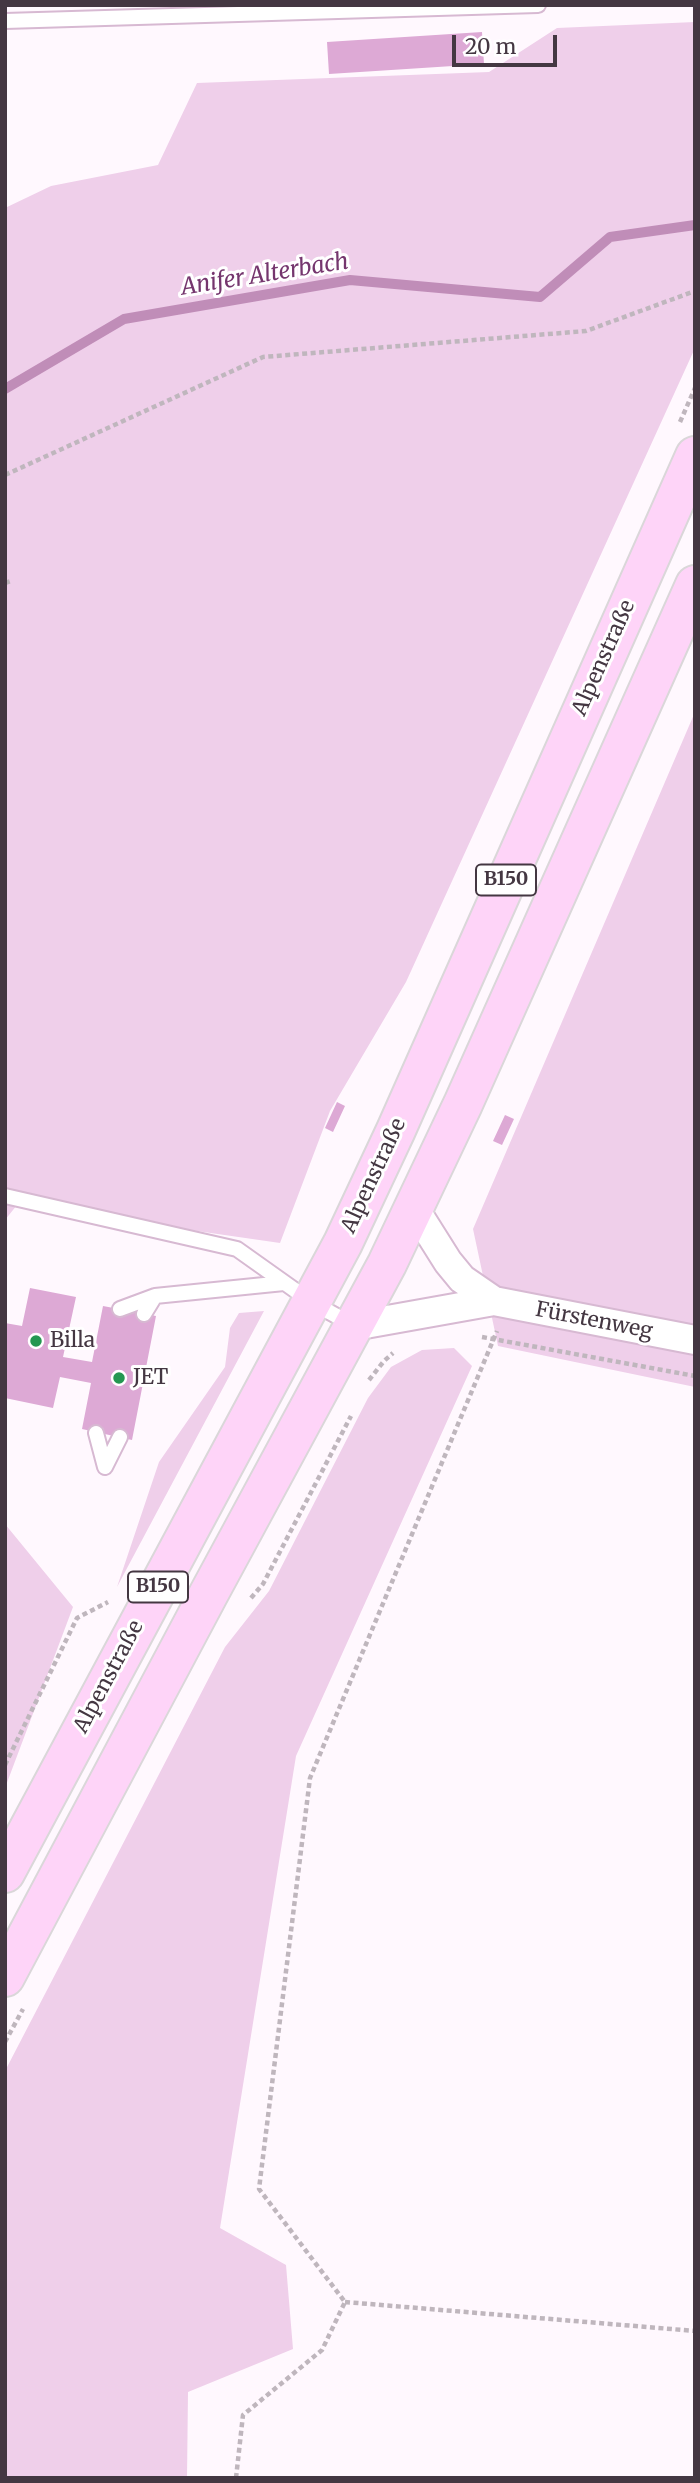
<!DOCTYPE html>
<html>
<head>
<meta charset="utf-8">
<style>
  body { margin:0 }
  #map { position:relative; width:700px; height:2483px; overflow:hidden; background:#fff8fe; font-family:Merriweather,serif }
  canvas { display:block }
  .frame { position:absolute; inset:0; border:7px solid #443742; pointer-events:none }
  .scale { position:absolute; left:452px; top:35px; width:105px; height:32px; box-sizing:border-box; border:4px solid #443742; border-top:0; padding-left:9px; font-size:21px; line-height:24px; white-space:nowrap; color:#443742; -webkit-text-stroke:5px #fff; paint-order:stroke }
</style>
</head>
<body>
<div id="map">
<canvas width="700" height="2483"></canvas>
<div class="frame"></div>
<div class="scale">20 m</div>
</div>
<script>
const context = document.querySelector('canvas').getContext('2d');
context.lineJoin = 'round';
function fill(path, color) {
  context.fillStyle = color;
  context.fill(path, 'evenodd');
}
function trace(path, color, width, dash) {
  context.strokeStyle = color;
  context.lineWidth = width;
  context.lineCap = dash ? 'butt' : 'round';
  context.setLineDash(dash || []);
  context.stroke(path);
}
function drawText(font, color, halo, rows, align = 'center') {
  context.font = font + ' Merriweather,serif';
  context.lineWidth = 6;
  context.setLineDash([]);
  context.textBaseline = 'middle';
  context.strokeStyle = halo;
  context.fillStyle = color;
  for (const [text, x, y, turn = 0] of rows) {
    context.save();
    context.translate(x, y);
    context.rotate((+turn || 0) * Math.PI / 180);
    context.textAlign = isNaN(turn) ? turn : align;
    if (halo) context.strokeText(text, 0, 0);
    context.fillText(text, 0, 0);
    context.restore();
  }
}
fill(new Path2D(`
  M695 22V348L406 982 330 1111 280 1243 17 1205 5 1220V208L51 186 158 165 197 83 489 72 557 28Z
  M695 712V1387L498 1346 473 1229Z
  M264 1311 117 1587 159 1462 225 1367 230 1328 239 1313Z
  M454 1348 472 1366 296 1756 220 2228 286 2265 293 2349 188 2392 187 2478H5V2071L225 1647 269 1591 368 1398 391 1367 422 1350Z
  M5 1524 73 1607 5 1788Z`), '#efcfea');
trace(new Path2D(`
  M5 389 124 319 350 280 540 297 610 237 695 225`), '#c08db8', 10);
fill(new Path2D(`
  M482 32 484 64 329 74 327 42Z
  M337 1102 345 1106 333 1132 325 1128Z
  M505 1115 514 1119 502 1145 493 1141Z
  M30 1288 76 1297 63 1357 92 1362 103 1306 156 1316 132 1440 82 1429 91 1383 60 1377 53 1408 5 1398V1323L22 1326Z`), '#dda9d5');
const service = new Path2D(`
  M5 21 538 5
  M5 1196 237 1249 313 1303 353 1325
  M120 1309 155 1296 284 1283
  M144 1314 155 1296
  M96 1433 105 1467
  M105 1467 120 1437`);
const minor = new Path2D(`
  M414 1208 448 1262 462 1279 494 1301 695 1340
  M354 1326 494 1301`);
const primary = new Path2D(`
  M5 1873 343 1243 396 1130 695 456
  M5 1977 208 1595 387 1264 463 1104 695 585`);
trace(service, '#d7b9d2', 18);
trace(minor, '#d7b9d2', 32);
trace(primary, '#dad7d9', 42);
trace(new Path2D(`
  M680 422 695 388
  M5 475 263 357 586 331 695 291
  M5 583 11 581
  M482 1337 695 1376
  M369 1380 384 1361 393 1353
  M251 1598 263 1584 351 1416
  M5 1765 77 1618 108 1602
  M5 2042 23 2009
  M345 2302 695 2331
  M236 2478 243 2415 322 2350 345 2302 259 2189 310 1778 497 1331`), '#bfb6bd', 4.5, [5, 3.5]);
trace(service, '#fff', 14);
trace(minor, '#fff', 28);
trace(primary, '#fed4f8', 38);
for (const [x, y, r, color] of [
  [36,1341,7,"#249751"],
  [119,1378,7,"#249751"]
]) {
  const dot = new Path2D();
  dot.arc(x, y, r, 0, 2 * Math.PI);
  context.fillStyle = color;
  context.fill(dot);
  trace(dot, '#fff', 2.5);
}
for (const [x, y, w] of [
  [506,880,60],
  [158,1587,60]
]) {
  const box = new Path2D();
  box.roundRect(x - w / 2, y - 15.5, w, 31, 5);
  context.fillStyle = '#fff';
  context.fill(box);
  trace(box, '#443742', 2);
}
drawText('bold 19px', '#443742', null, [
  ["B150",506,880],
  ["B150",158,1587]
]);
drawText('21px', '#443742', '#fff', [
  ["Alpenstraße",604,658,-66],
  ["Alpenstraße",374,1176,-65],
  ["Fürstenweg",594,1321,11],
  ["Alpenstraße",109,1677,-62]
]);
drawText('21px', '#443742', '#fff', [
  ["Billa",50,1341],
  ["JET",133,1378]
], 'left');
drawText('italic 23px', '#75366e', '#fff', [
  ["Anifer Alterbach",265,275,-9]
]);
</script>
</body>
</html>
